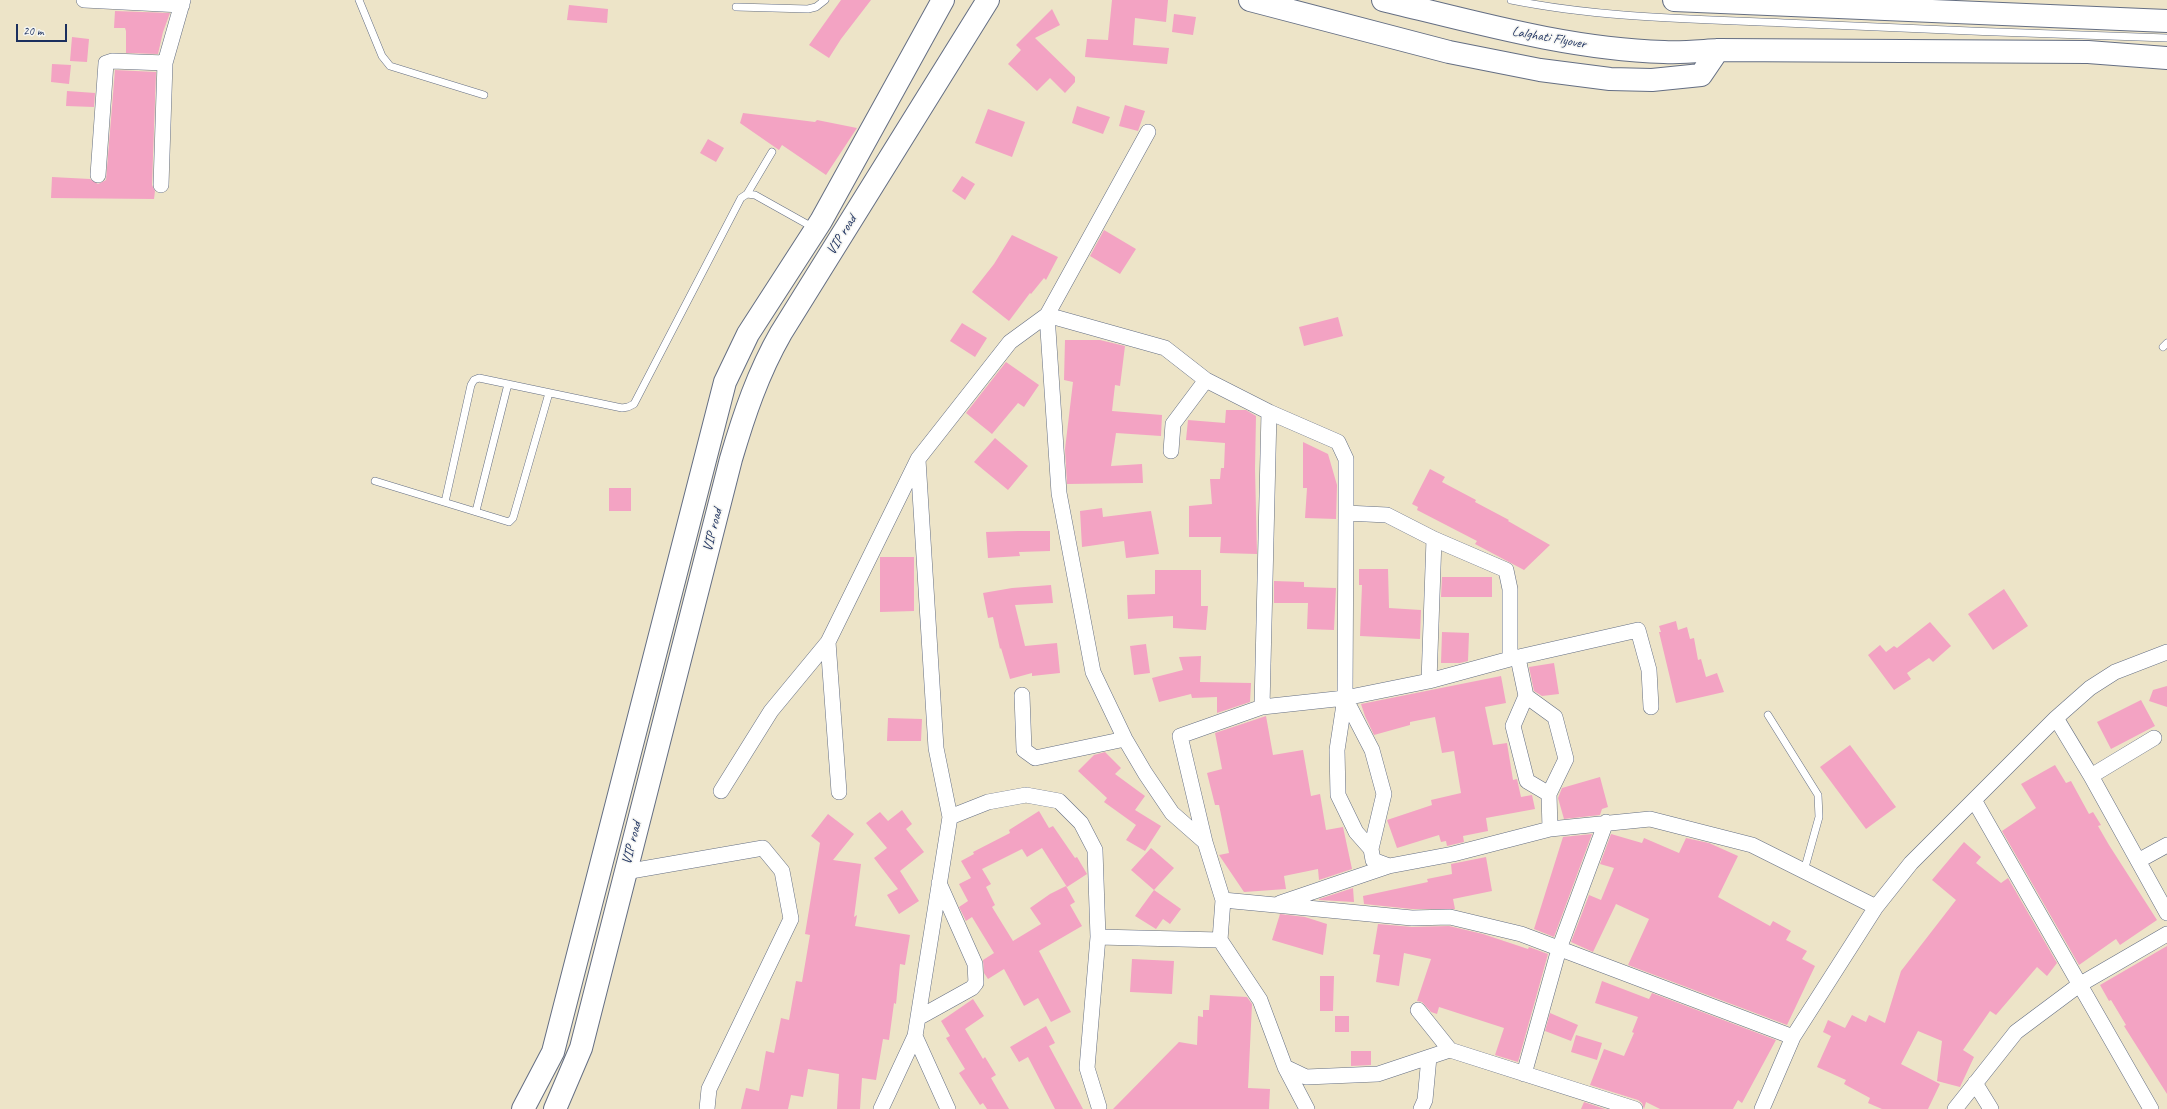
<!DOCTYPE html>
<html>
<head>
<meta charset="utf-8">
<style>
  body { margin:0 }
  #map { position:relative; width:2167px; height:1109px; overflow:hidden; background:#ede4c8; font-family:Caveat,sans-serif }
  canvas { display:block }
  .scale { position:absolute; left:16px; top:24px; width:51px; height:18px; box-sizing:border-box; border:2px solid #1b2f5e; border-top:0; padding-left:5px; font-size:12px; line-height:14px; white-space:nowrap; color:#1b2f5e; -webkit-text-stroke:3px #f6f6f2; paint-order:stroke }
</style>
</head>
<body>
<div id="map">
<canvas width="2167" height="1109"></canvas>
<div class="scale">20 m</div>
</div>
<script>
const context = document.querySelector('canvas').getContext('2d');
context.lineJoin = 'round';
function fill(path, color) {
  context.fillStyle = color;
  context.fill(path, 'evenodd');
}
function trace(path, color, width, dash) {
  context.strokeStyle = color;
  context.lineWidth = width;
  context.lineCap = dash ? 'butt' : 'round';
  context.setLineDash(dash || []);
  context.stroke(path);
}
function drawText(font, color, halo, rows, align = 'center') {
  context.font = font + ' Caveat,sans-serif';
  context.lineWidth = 3;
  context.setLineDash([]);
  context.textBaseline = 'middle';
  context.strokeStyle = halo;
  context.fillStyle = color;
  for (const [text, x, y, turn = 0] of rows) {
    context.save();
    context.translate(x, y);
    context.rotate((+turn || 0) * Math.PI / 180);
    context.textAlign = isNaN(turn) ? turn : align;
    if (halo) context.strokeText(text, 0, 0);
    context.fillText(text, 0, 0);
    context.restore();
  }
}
fill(new Path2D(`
  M841 0H871L841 39 829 58 809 45Z
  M1112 0H1168L1166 22 1135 18 1133 45 1169 48 1167 64 1085 57 1087 39 1108 40Z
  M569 5 608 9 607 23 567 20Z
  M1052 9 1060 25 1035 38 1075 77V82L1065 93 1050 78 1037 91 1008 64 1021 50 1016 45Z
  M115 11 170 13 163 32 158 54 126 53V31L125 28H114Z
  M1174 14 1196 17 1193 35 1172 32Z
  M72 37 89 39 87 62 70 61Z
  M52 64 71 65 69 84 51 82Z
  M115 70 156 72 152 185 155 191 154 199 51 198 52 177 90 179 98 184 106 180Z
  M67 91 95 93 94 107 66 106Z
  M1125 105 1145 111 1138 131 1119 126Z
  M1077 106 1110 117 1103 134 1072 123Z
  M988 109 1025 122 1012 157 975 143Z
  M743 113 815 122 817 120 857 128 826 175 782 145 779 150 740 123Z
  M708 139 724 148 716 162 700 153Z
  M962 176 975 184 965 200 952 191Z
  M1104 230 1136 249 1120 274 1090 256Z
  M1012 235 1058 257 1046 280 1044 278 1031 294 1030 293 1009 321 972 292 994 264Z
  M1338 317 1343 336 1304 346 1299 327Z
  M962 323 987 338 975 357 950 341Z
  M1065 340H1100L1125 346 1120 386 1115 385 1112 411 1162 415 1161 436 1116 433 1111 466 1142 464 1143 483 1067 484 1065 449 1073 382 1064 380Z
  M1006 362 1039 385 1024 407 1018 403 992 434 966 413Z
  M1226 410H1246L1256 416 1255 469 1257 554 1220 553 1221 537H1189V506L1212 504 1210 479H1220L1221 468H1224L1225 443 1186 440 1188 420 1225 423Z
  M995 438 1028 466 1008 490 974 462Z
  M1303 442 1328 454 1337 485 1336 519 1305 518 1307 488H1303Z
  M1430 469 1445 477 1442 482 1476 500 1475 502 1509 520 1508 521 1550 545 1524 570 1475 544 1477 541 1417 510 1418 507 1412 504Z
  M609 488H631V511H609Z
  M1102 508 1103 517 1151 511 1159 554 1126 558 1124 541 1082 547 1080 511Z
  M1018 531H1050V551L1019 552 1020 556 988 558 986 532Z
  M880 557H914V611L880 612Z
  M1359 569H1388L1389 608 1421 610 1420 639 1360 636 1362 585H1359Z
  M1155 570H1201V606H1208L1206 630 1173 628V616L1128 619 1127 595 1155 594Z
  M1442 577H1492V597H1441Z
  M1274 581 1304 582V587L1336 588 1334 630 1307 629 1308 603H1274Z
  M1051 585 1053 603 1015 605 1025 646 1057 643 1060 673 1032 676V673L1010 679 1001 648 1000 649 993 617 988 618 983 593 1012 588Z
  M2004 589 2028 626 1993 650 1968 614Z
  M1676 621 1678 630 1687 627 1690 639 1694 638 1698 660 1701 659 1706 677 1717 673 1724 692 1676 703 1659 632H1661L1659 626Z
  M1930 622 1951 646 1933 662 1929 658 1907 673 1911 679 1894 690 1868 655 1880 645 1886 652 1894 646 1897 648Z
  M1442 632 1469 633 1468 661 1460 663H1441Z
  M1146 644 1150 673 1134 675 1130 646Z
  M1201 656 1200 682 1251 683 1250 702 1217 713V697L1192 698 1191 694 1159 702 1152 678 1183 670 1179 657Z
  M1554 663 1559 694 1542 696 1534 691 1529 667Z
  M1501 676 1506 703 1485 707 1493 745 1507 743 1513 780 1517 779 1521 797 1532 795 1535 809 1486 818 1488 831 1463 836 1464 842 1447 846 1446 841 1441 842 1439 835 1397 848 1387 820 1432 805 1431 800 1461 793 1454 751 1442 753 1435 717 1410 722V725L1374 735 1365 716 1361 704Z
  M2167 686V707L2149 701 2153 690Z
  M2141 700 2155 726 2111 749 2097 722Z
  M1266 716 1273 755 1303 750 1311 796 1320 794 1326 830 1343 827 1352 869 1319 880 1318 869 1284 876 1286 889 1244 892 1219 855 1229 853 1219 805H1215L1207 773 1222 769 1215 733Z
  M888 718 922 719 921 741H887Z
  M1850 745 1896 807 1866 829 1820 767Z
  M1105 752 1121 768 1115 774 1145 796 1135 810 1161 826 1145 851 1126 840 1136 825 1104 802 1107 798 1078 771 1094 755Z
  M2055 765 2066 783 2071 781 2089 814 2093 812 2101 825 2098 826 2109 845 2157 920 2120 945 2116 939 2079 965 2002 831 2036 808 2021 784Z
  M1600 777 1608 807 1602 809 1600 815 1564 819 1558 798 1562 788Z
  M902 810 912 824 906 829 924 852 900 871 919 901 899 914 887 895 898 889 874 858 887 848 866 823 880 812 888 821Z
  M1039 811 1049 828 1053 826 1075 858 1077 857 1087 874 1067 887 1042 848 1027 857 1022 849 982 869 991 884 986 887 995 905 992 907 1013 941 1041 924 1030 908 1050 894 1066 886 1075 902 1070 905 1082 926 1039 951 1071 1012 1051 1022 1038 998 1024 1006 1004 969 988 979 984 973 983 960 994 953 972 917 966 921 959 907 968 901 959 884 971 878 961 861 974 854 973 852 1010 833 1009 830Z
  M828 814 854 834 833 860 861 864 854 917 857 915 855 926 910 935 905 965 900 964 896 1004 894 1003 889 1040 883 1039 876 1080 862 1078 860 1109H837L839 1074 808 1069 803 1097 791 1095 788 1109H741L746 1088 759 1091 766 1051 774 1053 781 1018 789 1020 796 981 802 982 810 935 805 934 820 843 811 836Z
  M1592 834 1554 937 1534 929 1563 837Z
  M1611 834 1642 843 1644 838 1679 853 1686 838 1709 843 1738 856 1718 897 1770 926 1773 921 1791 931 1786 940 1807 951 1802 959 1815 966 1787 1025 1628 965 1649 919 1616 904 1593 952 1571 942 1589 895 1601 900 1614 868 1600 864Z
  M1964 842 1981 857 1976 863 2001 883 2008 878 2057 963 2047 976 2037 967 1996 1015 1990 1011 1963 1050 1974 1057 1960 1087 1937 1081 1942 1041 1918 1031 1901 1064 1940 1084 1928 1109H1882L1868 1103 1870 1098 1844 1084 1846 1080 1817 1067 1831 1036 1823 1032 1828 1020 1845 1028 1852 1015 1866 1022 1869 1015 1885 1023 1901 971 1956 900 1932 880Z
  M1151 848 1174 868 1154 890 1181 909 1170 924 1163 919 1156 929 1135 916 1154 890 1131 870Z
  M1486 857 1492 891 1453 899 1455 909H1412L1364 904 1363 896 1428 882 1427 879 1452 874 1451 864Z
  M1353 888 1354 902 1319 900V899Z
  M1280 914 1305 917 1327 924 1323 955 1272 940Z
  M1378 924 1412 927 1449 926 1483 934 1528 949 1529 947 1548 954 1518 1062 1495 1055 1504 1028 1439 1007 1437 1014 1431 1012 1422 1002 1417 1001 1431 959 1404 953 1399 986 1376 982 1380 955 1373 954Z
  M2167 946V1094L2124 1026 2126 1025 2111 1000 2109 1001 2100 985Z
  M1132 959 1174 961 1172 994 1130 992Z
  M1320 976H1334L1333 1011H1320Z
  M1602 981 1649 999 1652 993 1776 1040 1742 1103 1738 1100 1733 1109H1660L1646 1102 1644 1109 1642 1103 1638 1100 1590 1085 1604 1049 1624 1056 1634 1033 1632 1032 1638 1017 1595 1003Z
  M1210 995 1247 997 1252 1004 1248 1088 1270 1089 1269 1109H1113L1179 1042 1197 1045 1198 1016 1203 1017V1010H1209Z
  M973 999 984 1016 965 1029 983 1059 985 1057 996 1075 991 1078 1009 1109H987L983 1103 980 1105 959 1073 965 1069 946 1038 950 1036 941 1021Z
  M1550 1013 1578 1025 1571 1041 1545 1031Z
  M1335 1016H1349V1032H1335Z
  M1046 1026 1055 1043 1049 1046 1083 1109H1055L1028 1057 1019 1062 1010 1047Z
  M1576 1035 1602 1043 1597 1060 1571 1052Z
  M1351 1051H1371V1065L1351 1066Z
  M1584 1102 1605 1109H1581Z`), '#f3a3c3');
const lane = new Path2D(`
  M359 0 382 56 390 66 484 95
  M1511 0C1601 18 1693 19 1784 23 1912 29 2039 34 2167 38
  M736 7 808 9 816 7 825 0
  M747 194 772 152
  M2163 347 2167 343
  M375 481 509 522 513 518 549 393
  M445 502 471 385 474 380 479 378 622 408 628 407 634 404 741 198 747 194 755 195 814 228
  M476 511 508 384
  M1768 715 1818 795 1819 817 1804 871`);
const street = new Path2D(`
  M84 0 182 5
  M98 175 106 63 112 61 165 63
  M161 185 165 63 183 0
  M1171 451 1173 424 1206 380
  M918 460 936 748 950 817
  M1346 513 1387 515 1434 539 1506 570 1510 589V659
  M828 642 839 792
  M1518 658 1526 696 1513 726 1527 781 1549 794 1550 829
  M1429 681 1434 539
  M1022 695 1024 750 1035 758 1125 739
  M1526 696 1555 717 1566 759 1549 794
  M1345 698 1372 750 1384 794 1371 849
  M1262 707 1269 412
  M2056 718 2091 776 2167 913
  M2091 776 2154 738
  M721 791 771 711 828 642 918 459 1010 342 1047 315 1148 132
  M1974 800 2151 1109
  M1205 842 1180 736 1262 707 1345 698 1429 681 1510 659 1638 630 1649 670 1651 707
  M2138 861 2167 845
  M625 872 763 848 782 871 791 919 709 1089 707 1109
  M1223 900 1412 918 1450 917 1521 934 1793 1037
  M1280 903 1389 866
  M1098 937 1220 940
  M1418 1010 1450 1050
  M918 1018 972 988 976 983 975 964 939 883
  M915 1036 948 1109
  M1285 1067 1307 1109
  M1524 1074 1559 949 1606 822
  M1975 1083 1991 1109
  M881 1109 915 1036 950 817 988 802 1026 795 1059 801 1081 823 1095 850 1098 937 1087 1068 1099 1107
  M1421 1109 1425 1100 1429 1057
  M1635 1109 1450 1050 1378 1074 1306 1077 1285 1067 1260 1000 1220 940 1223 900 1205 842 1172 813 1145 773 1125 739 1093 672 1059 493 1047 315 1165 348 1206 380 1269 412 1338 442 1346 459V513L1345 698 1337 750 1338 795 1356 832 1371 849 1373 860 1389 866 1453 854 1550 829 1650 819 1752 845 1876 907
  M1762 1109 1793 1037 1876 907 1911 863 2056 718 2090 688 2115 672 2167 652
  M1955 1109 2016 1032 2079 985 2167 934`);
const primary = new Path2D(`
  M1250 0 1449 52 1540 70 1610 79 1652 80 1701 75 1718 50
  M1383 0C1475 22 1568 49 1664 52 1682 53 1700 51 1718 50L2088 52 2167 58
  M1674 0 2167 21
  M523 1109 553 1052 725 382 748 334 821 221 943 0
  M555 1109 581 1048 731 459C744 415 758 373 781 333L988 0`);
trace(lane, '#646e83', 8);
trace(street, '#646e83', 16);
trace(primary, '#646e83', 24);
trace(lane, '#fff', 7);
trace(street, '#fff', 15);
trace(primary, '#fff', 22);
drawText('14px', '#1b2f5e', '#f6f6f2', [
  ["Lalghati Flyover",1549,38,10],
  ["VIP road",842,235,-58],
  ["VIP road",713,530,-76],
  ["VIP road",632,843,-76]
]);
</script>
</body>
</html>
